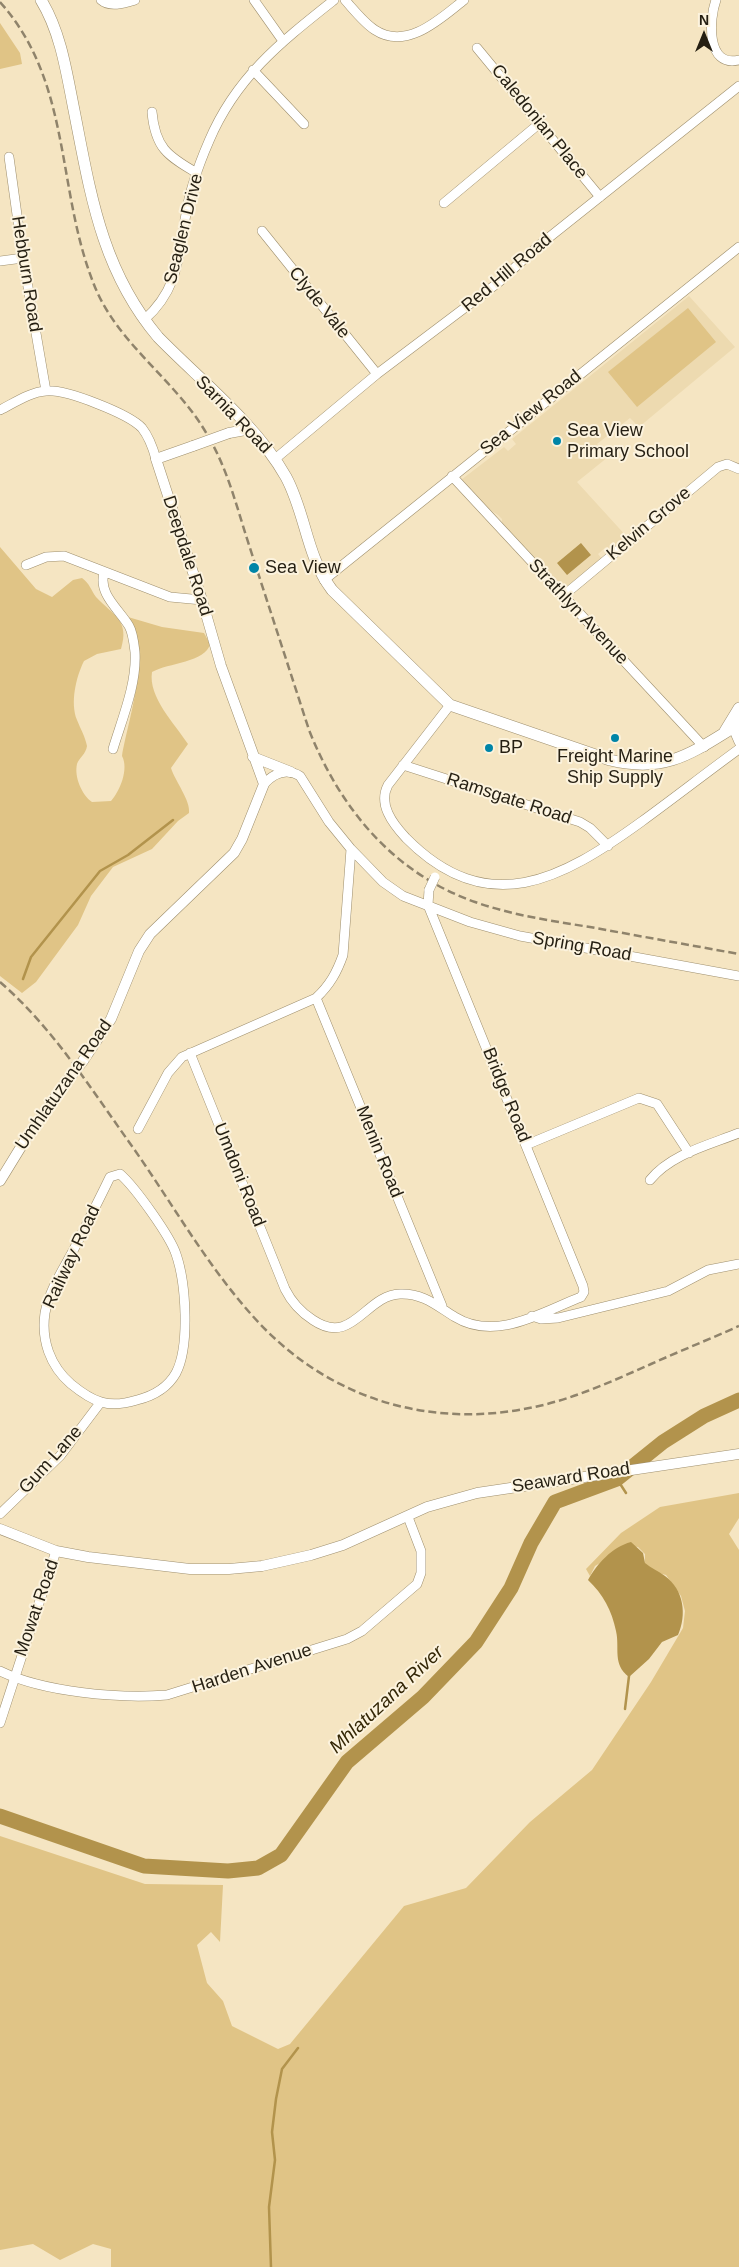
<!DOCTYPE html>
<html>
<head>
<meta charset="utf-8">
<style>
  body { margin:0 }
  #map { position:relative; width:739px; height:2267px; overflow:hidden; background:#f5e5c2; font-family:Arial,sans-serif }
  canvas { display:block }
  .north { position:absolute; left:679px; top:10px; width:50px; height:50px; -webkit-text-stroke:4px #fcf3de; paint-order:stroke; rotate:0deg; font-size:14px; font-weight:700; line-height:20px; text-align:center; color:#251f12 }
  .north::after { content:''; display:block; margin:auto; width:18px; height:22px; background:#251f12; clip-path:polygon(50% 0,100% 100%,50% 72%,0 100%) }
</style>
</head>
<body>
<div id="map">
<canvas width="739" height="2267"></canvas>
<div class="north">N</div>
</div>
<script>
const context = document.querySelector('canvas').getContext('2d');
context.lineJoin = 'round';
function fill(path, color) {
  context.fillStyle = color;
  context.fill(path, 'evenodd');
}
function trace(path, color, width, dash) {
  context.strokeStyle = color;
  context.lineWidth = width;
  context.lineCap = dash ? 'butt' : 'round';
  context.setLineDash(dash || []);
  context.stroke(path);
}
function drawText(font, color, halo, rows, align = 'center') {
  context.font = font + ' Arial,sans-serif';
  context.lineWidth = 4;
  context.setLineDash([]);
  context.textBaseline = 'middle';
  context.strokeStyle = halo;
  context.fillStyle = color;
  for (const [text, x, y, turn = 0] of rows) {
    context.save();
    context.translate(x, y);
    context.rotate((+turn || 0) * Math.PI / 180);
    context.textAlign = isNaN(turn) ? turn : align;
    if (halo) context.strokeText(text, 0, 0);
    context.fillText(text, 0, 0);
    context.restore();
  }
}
fill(new Path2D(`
  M689 296 735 347 639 427 630 418 597 444 608 457 577 482 628 538 611 552 606 547 598 554 602 559 563 589 502 526V519L498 515 487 508 461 480 504 447 508 451 516 444 512 439Z`), '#eddab0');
fill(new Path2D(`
  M0 23 20 53 22 64 0 69Z
  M688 308 716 342 637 407 608 372Z
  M0 547 36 589 52 597 73 580 82 578C90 584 91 590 96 597 113 615 130 620 121 649L97 654 84 661C76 677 70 703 77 720 81 730 85 736 87 746 86 754 79 758 77 764 74 777 82 795 92 802L111 801C120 791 129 769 122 756 129 716 152 653 128 617L162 627 204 633 210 644C206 662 168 663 152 672 148 697 175 724 188 744L171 768C175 781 191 801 189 813L178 821 152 849 113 867 91 896 78 925 36 982 22 993 0 976Z
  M739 1493V1518L729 1534 739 1550V2267H111V2249L93 2244 60 2260 33 2244 0 2250V1836L145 1884 223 1885 220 1942 211 1932 197 1945 207 1983 223 2001 232 2026 278 2049 290 2044 404 1906 466 1888 530 1822 592 1770 651 1682 683 1628 685 1611 681 1596 666 1575 651 1571 645 1564V1554L638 1547 629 1546 595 1566 590 1576 586 1569 621 1533 660 1507Z`), '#e0c486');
fill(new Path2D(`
  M581 543 591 555 567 575 557 563Z
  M631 1542 643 1553 645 1563C651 1568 658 1571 665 1576 684 1590 687 1615 678 1635L662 1642 649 1659 629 1677C612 1664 620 1648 616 1631 612 1611 603 1594 588 1580 597 1564 612 1547 631 1542Z`), '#b2934c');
trace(new Path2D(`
  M23 979 31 957 100 871 128 855 173 820
  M617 1479 626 1493
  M625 1709 629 1676
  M271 2267 269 2207 275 2160 272 2132 276 2099 282 2069 298 2048`), '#b2934c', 2.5);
trace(new Path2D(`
  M0 1816 144 1866 228 1871 258 1868 281 1855 347 1762 423 1697 476 1642 511 1588 531 1543 555 1502 617 1479 663 1442 704 1416 739 1400`), '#b2934c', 15);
const minor = new Path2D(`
  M101 0C110 8 125 3 135 0
  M254 0 283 41
  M345 0C354 10 364 23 375 30 407 51 441 18 464 0
  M716 0C709 19 706 68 739 60
  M477 48 600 197
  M253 70 304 124
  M152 112C155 147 167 156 197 173
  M9 157 23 258 46 391
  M444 203 540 123
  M262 231 377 374
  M0 261 23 258
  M144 320C179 289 178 257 186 214 190 189 199 164 209 141 236 77 281 42 334 0
  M0 410C14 403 30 392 46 391 66 389 129 414 142 428 149 437 153 448 156 459
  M275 459 377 374 499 282 537 247 739 86
  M452 476 704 747
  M26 565 46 557 64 556 170 597 202 600
  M104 573C98 594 119 609 129 626 133 633 134 644 135 652 137 684 122 719 113 749
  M324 580 739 247
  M563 596 718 467 727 464 739 469
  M450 705 388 785C378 804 392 823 406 838 488 921 562 879 641 822 674 798 706 773 739 749
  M733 728 739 742
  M403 765 580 822 590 828 608 846
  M264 784C274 773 287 768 300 776L329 822 351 849 383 882 403 896 470 922 520 936 739 976
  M316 998 442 1306
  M190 1053 285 1289C291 1301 302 1313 313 1320 353 1347 365 1295 400 1294 423 1293 437 1306 455 1317 496 1342 542 1312 581 1297L584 1292 583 1286 428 905 429 890
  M138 1129 168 1073 182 1057 316 998C330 985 337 972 343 955L351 849
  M526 1145 639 1098 657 1104 689 1153
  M120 1174C135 1187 170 1236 176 1254 186 1283 190 1346 176 1373 167 1389 153 1396 137 1400 108 1409 93 1402 71 1384 50 1366 41 1340 45 1313 49 1291 62 1271 73 1251 85 1227 98 1202 110 1177Z
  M650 1180C671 1154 709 1145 739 1133
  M532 1316 541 1319 558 1318 668 1291 708 1270 739 1264
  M0 1514 60 1456 100 1403
  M0 1671C43 1692 119 1699 167 1695L347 1639 362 1631 417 1584 421 1573V1551L408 1517
  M0 1723 56 1551`);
const tertiary = new Path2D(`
  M229 433 251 429
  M253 757 291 772
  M83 1061 111 1019 139 951 150 934 234 853 242 839 264 784 221 666 202 600 156 459 193 446
  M0 1181 27 1137 64 1085
  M0 1529 56 1551 88 1557 190 1569H229L262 1566 311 1555 343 1545 427 1507 477 1493 739 1454`);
const secondary = new Path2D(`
  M41 0C60 31 66 69 73 105 90 190 100 268 158 337 201 381 256 424 286 477 306 514 306 556 332 590L450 705 610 760C667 774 693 752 739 724
  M725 731 739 708`);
trace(minor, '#9e8f6e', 10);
trace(tertiary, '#9e8f6e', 11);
trace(secondary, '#9e8f6e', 12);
trace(minor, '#fff', 9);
trace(tertiary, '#fff', 10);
trace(secondary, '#fff', 11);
trace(new Path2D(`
  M0 2C72 83 56 187 93 282 116 344 176 379 208 436 228 470 237 508 249 545 269 607 289 668 309 730 340 808 393 873 475 902 512 915 551 921 590 927 639 936 689 945 739 954
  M0 982C51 1026 90 1087 129 1142 169 1198 204 1261 250 1313 325 1399 430 1431 539 1406 578 1397 615 1380 651 1364 680 1351 710 1339 739 1326`), '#8f836b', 2.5, [8, 4]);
const minorBridge = new Path2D(`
  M429 890 435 877`);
const tertiaryBridge = new Path2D(`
  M193 446 229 433
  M64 1085 83 1061`);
trace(minorBridge, '#9e8f6e', 10, []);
trace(tertiaryBridge, '#9e8f6e', 11, []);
trace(minorBridge, '#fff', 9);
trace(tertiaryBridge, '#fff', 10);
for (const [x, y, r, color] of [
  [557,441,5,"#0085a7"],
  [254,568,6,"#0085a7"],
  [615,738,5,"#0085a7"],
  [489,748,5,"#0085a7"]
]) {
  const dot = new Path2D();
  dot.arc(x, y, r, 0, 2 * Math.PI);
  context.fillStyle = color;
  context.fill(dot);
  trace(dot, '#fcf3de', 2);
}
drawText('18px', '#251f12', '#fcf3de', [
  ["Caledonian Place",539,122,51],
  ["Seaglen Drive",184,229,-76],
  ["Red Hill Road",507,273,-40],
  ["Hebburn Road",26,274,81],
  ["Clyde Vale",319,303,51],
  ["Sea View Road",531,413,-39],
  ["Sarnia Road",233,415,46],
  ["Kelvin Grove",649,524,-40],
  ["Deepdale Road",187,556,72],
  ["Strathlyn Avenue",578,612,47],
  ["Ramsgate Road",509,799,18],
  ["Spring Road",582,947,10],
  ["Umhlatuzana Road",64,1085,-55],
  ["Bridge Road",506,1095,68],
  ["Menin Road",379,1152,68],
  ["Umdoni Road",239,1175,68],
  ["Railway Road",72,1257,-65],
  ["Gum Lane",51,1460,-48],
  ["Seaward Road",571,1478,-9],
  ["Mowat Road",37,1608,-71],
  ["Harden Avenue",252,1669,-18]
]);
drawText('18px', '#251f12', '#fcf3de', [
  ["Sea View",567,431],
  ["Primary School",567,452],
  ["Sea View",265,568],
  ["BP",499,748],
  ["Freight Marine",615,757,"center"],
  ["Ship Supply",615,778,"center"]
], 'left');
drawText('italic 19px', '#342706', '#fcf3de', [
  ["Mhlatuzana River",387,1700,-43]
]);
</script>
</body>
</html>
